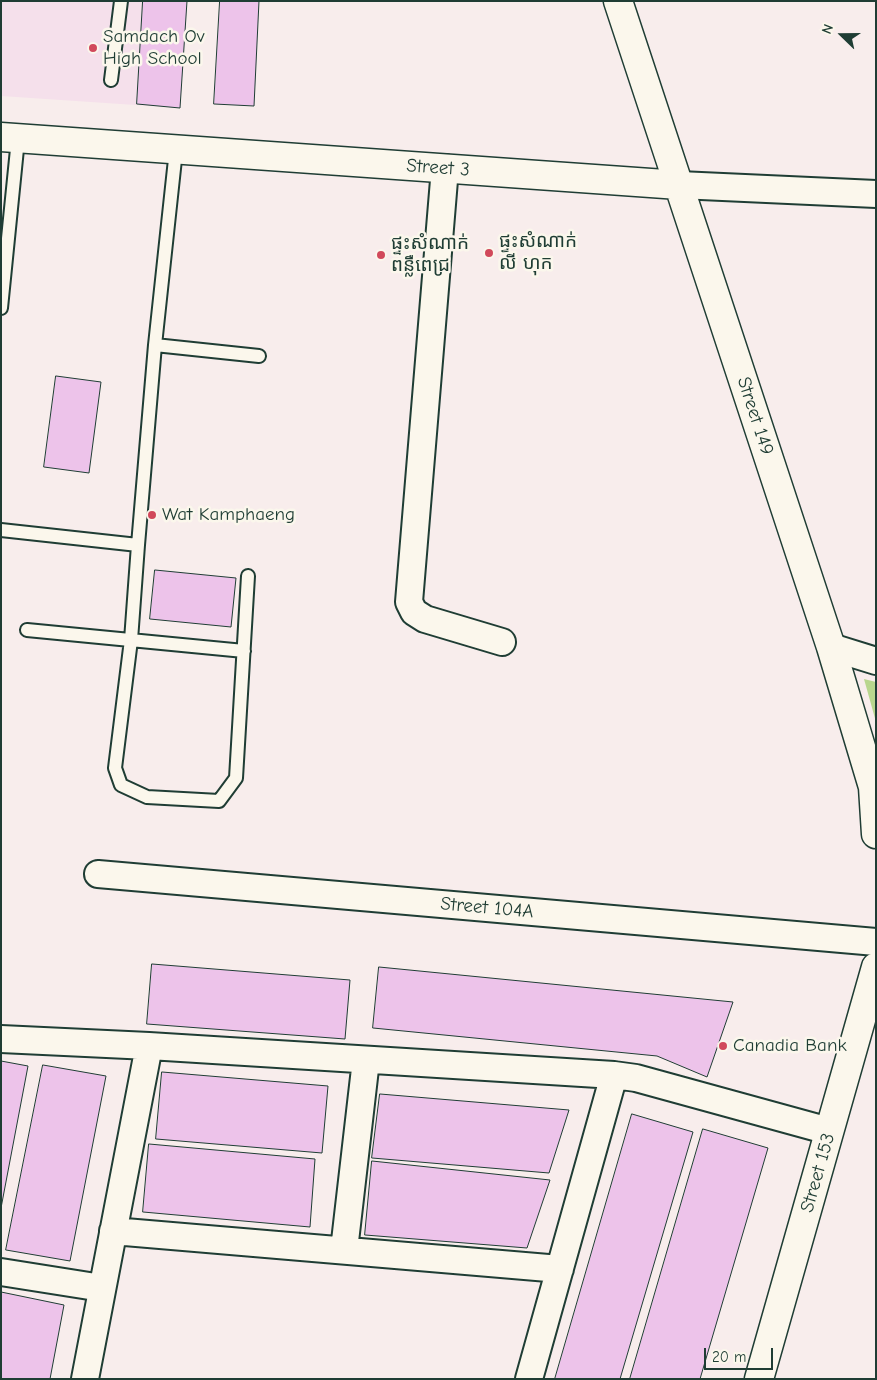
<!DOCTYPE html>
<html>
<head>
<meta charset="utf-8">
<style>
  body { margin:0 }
  #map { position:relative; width:877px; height:1380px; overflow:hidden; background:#f8edec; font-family:"Comic Neue",sans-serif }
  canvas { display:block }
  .frame { position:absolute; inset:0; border:2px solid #1f3d34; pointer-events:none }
  .north { position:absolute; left:817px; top:10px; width:50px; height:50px; -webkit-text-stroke:4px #fbf7ec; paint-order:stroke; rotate:292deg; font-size:14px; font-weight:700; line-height:20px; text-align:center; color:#1f3d34 }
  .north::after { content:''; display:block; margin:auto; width:18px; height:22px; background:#1f3d34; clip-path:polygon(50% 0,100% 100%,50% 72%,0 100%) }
  .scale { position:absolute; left:704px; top:1348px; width:69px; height:22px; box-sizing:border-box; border:2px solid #1f3d34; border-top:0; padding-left:6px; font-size:15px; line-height:18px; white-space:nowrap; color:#1f3d34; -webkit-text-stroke:4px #fbf7ec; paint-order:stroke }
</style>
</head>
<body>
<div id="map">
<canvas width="877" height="1380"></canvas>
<div class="frame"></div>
<div class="north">N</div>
<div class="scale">20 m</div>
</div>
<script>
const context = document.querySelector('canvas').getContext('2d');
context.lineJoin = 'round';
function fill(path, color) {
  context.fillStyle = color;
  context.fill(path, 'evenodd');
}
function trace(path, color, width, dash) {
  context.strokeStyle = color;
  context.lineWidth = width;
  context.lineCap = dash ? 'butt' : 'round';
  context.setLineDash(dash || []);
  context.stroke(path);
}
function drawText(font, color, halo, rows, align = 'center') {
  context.font = font + ' "Comic Neue","Noto Sans Khmer",sans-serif';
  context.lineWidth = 5;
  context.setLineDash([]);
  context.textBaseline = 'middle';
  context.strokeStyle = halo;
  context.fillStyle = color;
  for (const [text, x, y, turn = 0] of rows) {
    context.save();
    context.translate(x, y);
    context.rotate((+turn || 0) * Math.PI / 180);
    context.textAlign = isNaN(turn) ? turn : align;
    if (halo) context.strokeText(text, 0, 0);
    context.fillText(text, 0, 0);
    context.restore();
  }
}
fill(new Path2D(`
  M1 1H187L180 108 1 96Z`), '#f5e0eb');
fill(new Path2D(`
  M864 679 876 682V722Z`), '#b9d68e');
const building = new Path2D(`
  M143 1H187L180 108 137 104Z
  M220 1H259L254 106 214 104Z
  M56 376 101 382 89 473 44 467Z
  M155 570 236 578 231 627 150 619Z
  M152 964 350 980 345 1039 147 1024Z
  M379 967 733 1002 707 1077 657 1056 373 1028Z
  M1 1061 28 1066 1 1208Z
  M43 1065 106 1076 70 1261 6 1250Z
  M162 1072 328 1086 322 1153 156 1139Z
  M380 1094 569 1110 549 1173 372 1158Z
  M632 1114 693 1132 620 1379H555Z
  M703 1129 768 1148 700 1379H630Z
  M149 1144 315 1159 310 1227 143 1212Z
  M372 1161 550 1180 527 1248 365 1235Z
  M1 1292 64 1305 50 1379H1Z`);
fill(building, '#edc3ea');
trace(building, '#1f3d34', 1);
const lane = new Path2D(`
  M111 80 121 1
  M1 308 18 139
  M155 345 259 356
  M1 530 138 545 155 345 176 150
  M138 545 131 640 115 768 121 785 147 797 219 801 236 778 248 576
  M27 630 244 651`);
const street = new Path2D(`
  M445 168 409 602 414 612 425 619 502 642
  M679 185 876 194
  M831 647 876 661
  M98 874 876 942
  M1 1039 149 1046 614 1075 636 1078 829 1131
  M113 1231 560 1269
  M344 1250 366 1060
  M1 1272 102 1288
  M85 1379 149 1046
  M529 1379 614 1075`);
const secondary = new Path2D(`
  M618 1 831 647 873 787 876 834
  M1 137 679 185
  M759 1379 876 967`);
trace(lane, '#1f3d34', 16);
trace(street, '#1f3d34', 30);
trace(secondary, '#1f3d34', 31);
trace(lane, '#fbf7ec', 12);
trace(street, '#fbf7ec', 26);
trace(secondary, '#fbf7ec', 28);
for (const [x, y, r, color] of [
  [93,48,5,"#d1495b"],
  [489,253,5,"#d1495b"],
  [381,255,5,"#d1495b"],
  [152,515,5,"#d1495b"],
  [723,1046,5,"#d1495b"]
]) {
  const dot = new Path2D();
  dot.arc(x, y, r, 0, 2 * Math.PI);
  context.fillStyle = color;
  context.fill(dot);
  trace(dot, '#fbf7ec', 2);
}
drawText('19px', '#1f3d34', '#fbf7ec', [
  ["Samdach Ov",103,37],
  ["High School",103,59],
  ["ផ្ទះសំណាក់",499,242],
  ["លី ហុក",499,264],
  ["ផ្ទះសំណាក់",391,244],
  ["ពន្លឺពេជ្រ",391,266],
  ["Wat Kamphaeng",162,515],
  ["Canadia Bank",733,1046]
], 'left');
drawText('19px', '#1f3d34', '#fbf7ec', [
  ["Street 3",438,168,4],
  ["Street 149",755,416,72],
  ["Street 104A",487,908,5],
  ["Street 153",818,1173,-74]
]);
</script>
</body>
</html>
